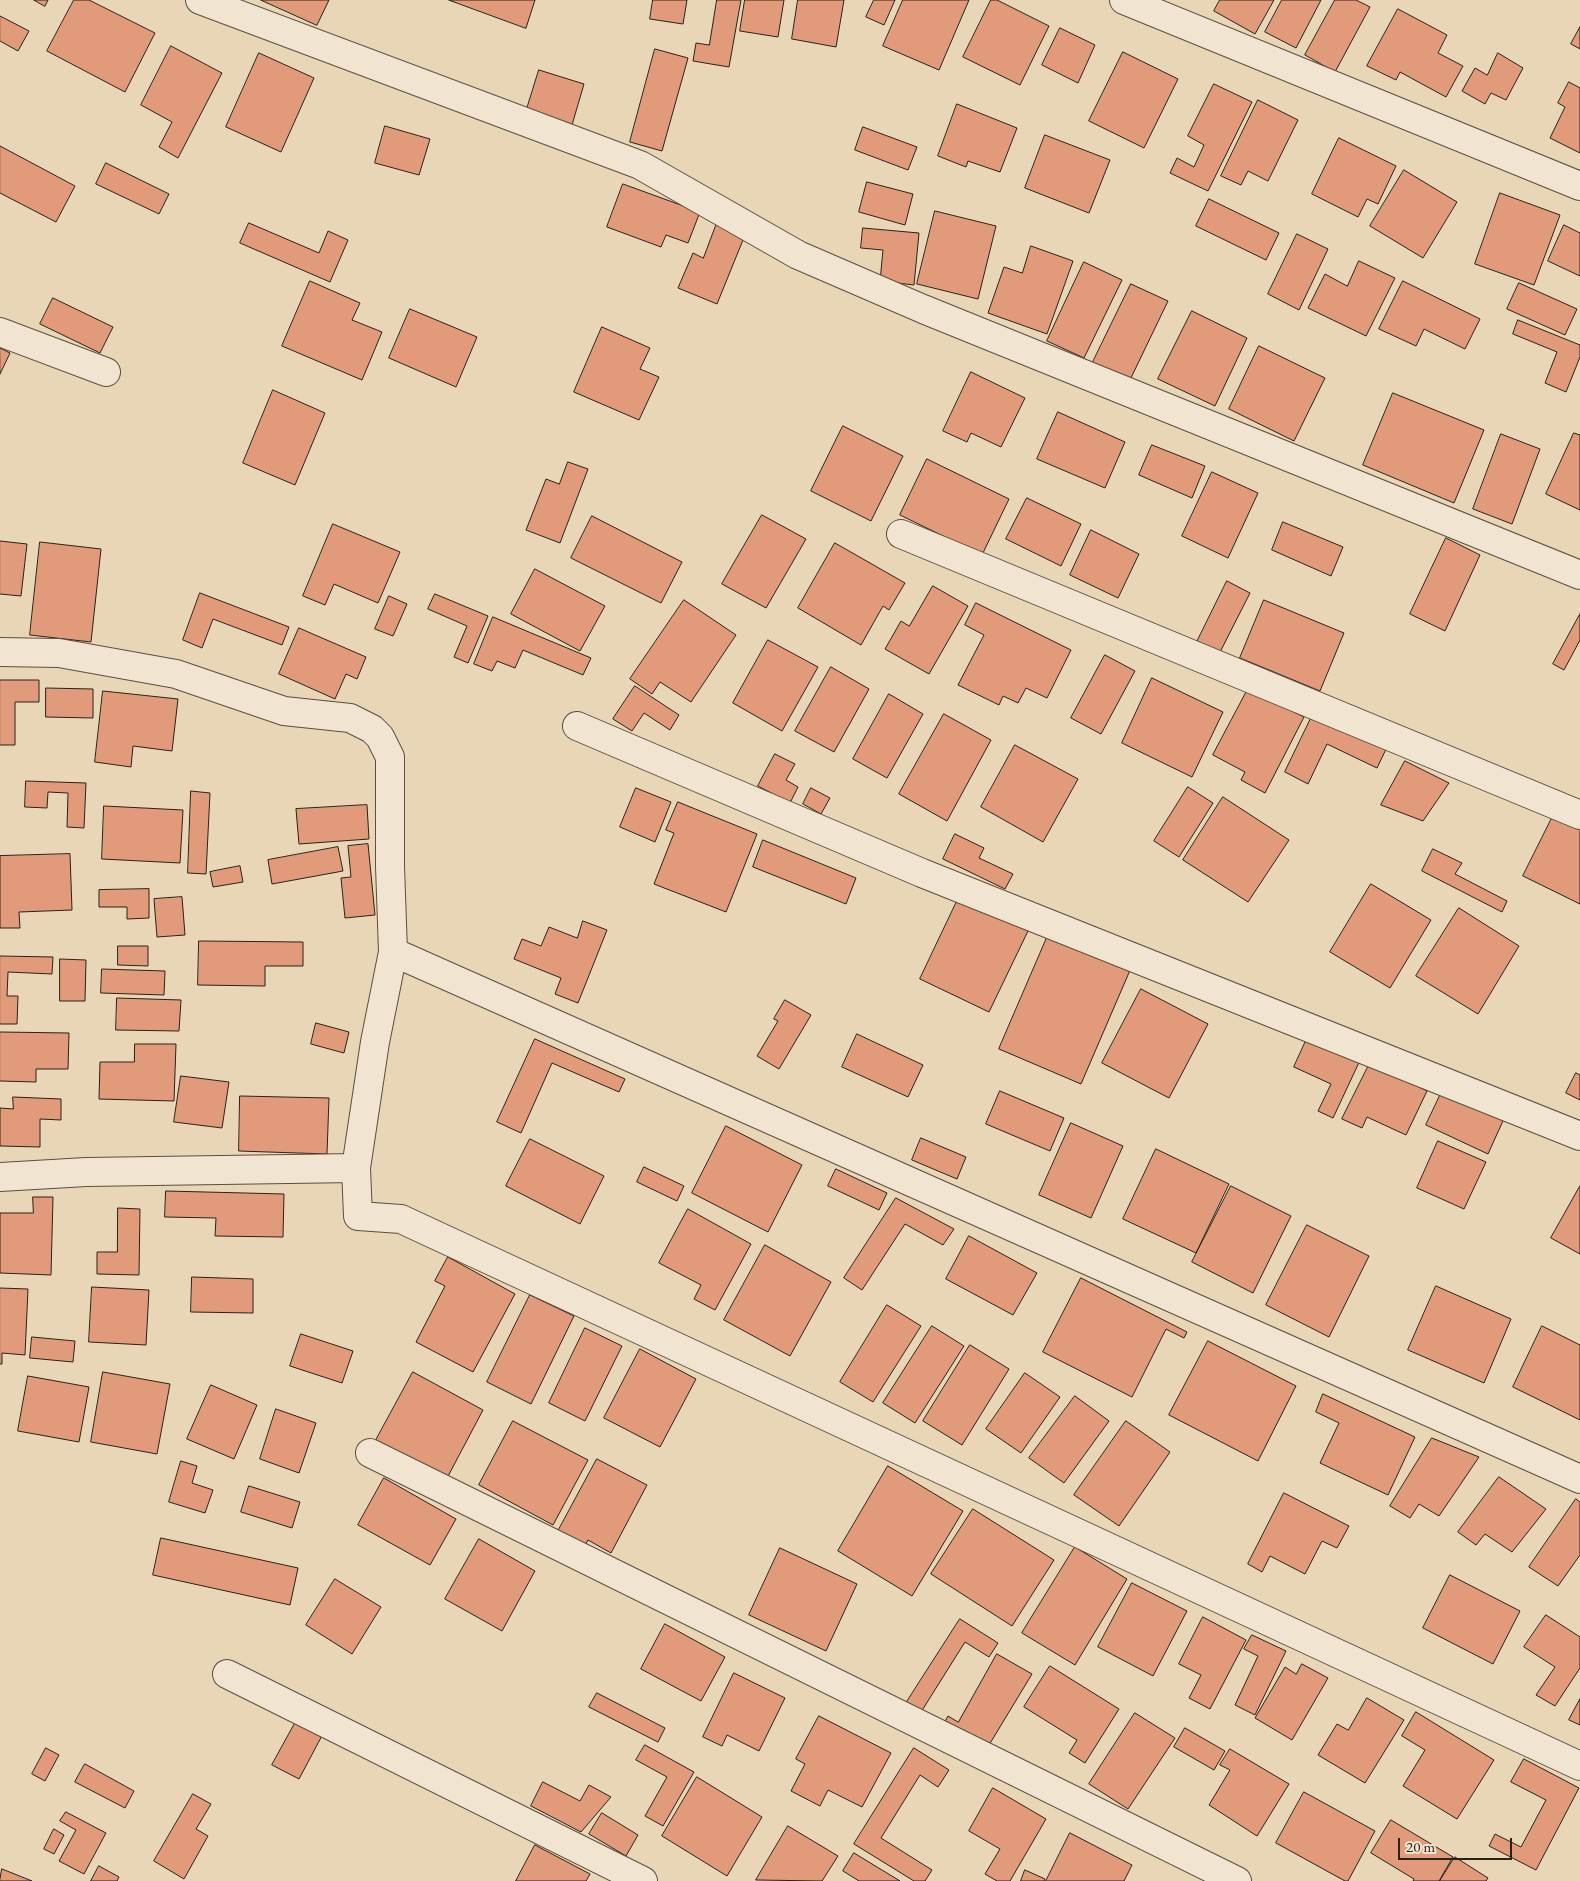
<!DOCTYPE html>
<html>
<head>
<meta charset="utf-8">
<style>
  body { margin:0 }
  #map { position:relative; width:1580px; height:1881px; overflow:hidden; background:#e9d6b7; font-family:"EB Garamond",serif }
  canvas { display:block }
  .scale { position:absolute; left:1398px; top:1838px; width:114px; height:22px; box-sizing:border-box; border:2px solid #2a2219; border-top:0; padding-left:6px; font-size:15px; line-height:18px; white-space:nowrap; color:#2a2219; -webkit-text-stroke:4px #f1e4d0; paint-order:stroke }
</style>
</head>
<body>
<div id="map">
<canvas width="1580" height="1881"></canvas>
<div class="scale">20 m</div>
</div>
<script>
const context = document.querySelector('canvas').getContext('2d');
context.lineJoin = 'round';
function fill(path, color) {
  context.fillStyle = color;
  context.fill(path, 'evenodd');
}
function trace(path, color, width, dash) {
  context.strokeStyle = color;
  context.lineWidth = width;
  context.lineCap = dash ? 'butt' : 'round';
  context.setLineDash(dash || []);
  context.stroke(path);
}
const building = new Path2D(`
  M34 0H48L45 6Z
  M74 0H89L155 33 125 92 47 51Z
  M261 0H329L317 25Z
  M449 0H535L526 28Z
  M653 0H687L683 24 650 19Z
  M717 0H741L729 67 693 61 696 43 709 45Z
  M745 0H784L778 37 740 31Z
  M798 0H844L836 47 792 39Z
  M874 0H895L884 25 866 17Z
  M903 0H969L939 70 883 46Z
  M991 0H997L1049 26 1020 85 963 57Z
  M1220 0H1274L1255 34 1214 11Z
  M1282 0H1321L1296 48 1265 32Z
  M1335 0H1356L1370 7 1335 72 1305 55Z
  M1398 9 1447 35 1438 53 1463 66 1446 97 1400 72 1396 80 1367 66Z
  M0 16 29 31 18 51 0 41Z
  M1580 27V49L1571 44Z
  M1060 28 1095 45 1078 83 1042 65Z
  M171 46 222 73 178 158 159 147 172 122 141 105Z
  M655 49 688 58 662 151 630 142Z
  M1123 52 1178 79 1144 148 1089 121Z
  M259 53 314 78 281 152 226 127Z
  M1498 53 1523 68 1506 100 1491 93 1485 104 1462 91 1475 68 1487 75Z
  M539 70 584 84 572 125 526 112Z
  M1569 82 1580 88V153L1550 138 1565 107 1558 103Z
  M1214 84 1252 102 1208 191 1170 173 1177 158 1194 167 1204 145 1188 136Z
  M1258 100 1298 120 1268 181 1248 171 1241 185 1221 176Z
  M957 104 1017 128 1000 172 968 161 966 167 938 156Z
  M385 126 430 139 419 175 375 163Z
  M863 127 917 147 908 170 855 150Z
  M1045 135 1110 160 1089 213 1025 188Z
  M1339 138 1396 166 1378 204 1367 199 1358 217 1312 194Z
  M0 146 75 186 56 222 0 193Z
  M106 163 169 194 159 214 96 184Z
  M1404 170 1457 202 1423 258 1370 226Z
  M867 182 913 194 905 225 859 212Z
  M623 184 700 212 688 243 666 235 661 247 607 227Z
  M1500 193 1560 215 1534 285 1475 264Z
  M1209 199 1279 233 1266 260 1196 226Z
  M935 211 996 226 978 299 917 284Z
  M249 223 319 253 328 231 348 240 330 282 240 243Z
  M717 223 745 235 717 304 678 288 693 253 703 258Z
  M1564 225 1580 233V276L1548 261Z
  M863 228 919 233 914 285 880 281 883 250 861 248Z
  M1297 234 1328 249 1299 310 1268 294Z
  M1031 246 1073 261 1047 334 988 313 1004 267 1022 273Z
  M1359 261 1395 278 1366 336 1308 308 1325 274 1347 286Z
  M1084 262 1122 280 1084 358 1047 341Z
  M310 281 360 303 352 320 382 332 362 380 282 346Z
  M1403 281 1480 319 1465 349 1424 329 1416 346 1379 329Z
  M1519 283 1577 309 1565 335 1507 309Z
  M1131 284 1168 301 1129 382 1092 364Z
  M53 298 113 327 100 353 40 324Z
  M410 309 477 337 456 387 389 358Z
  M1192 311 1247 338 1215 406 1158 379Z
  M1518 320 1580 345V357L1566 392 1545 383 1557 352 1513 334Z
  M602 327 650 348 640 369 659 377 639 420 574 392Z
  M1259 346 1325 378 1294 441 1229 409Z
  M0 348 10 353 0 374Z
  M971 372 1025 398 1001 447 971 433 967 442 943 431Z
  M273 390 325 413 295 485 243 463Z
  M1393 393 1484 430 1454 503 1363 465Z
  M1058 412 1125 442 1105 488 1037 459Z
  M843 426 903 456 871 521 811 491Z
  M1574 433 1580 435V510L1546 494Z
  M1501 434 1540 449 1512 524 1473 509Z
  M1152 445 1205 466 1192 498 1139 475Z
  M927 459 1009 499 982 555 900 515Z
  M568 462 588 469 560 543 526 530 546 479 559 484Z
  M1212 472 1258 493 1228 558 1182 536Z
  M1027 498 1081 524 1061 566 1006 539Z
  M762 515 806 539 766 608 722 584Z
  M592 516 682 562 661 603 571 558Z
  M1283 522 1343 547 1331 576 1272 550Z
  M333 524 400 552 378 603 334 584 325 605 303 596Z
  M1091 530 1139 554 1118 598 1070 575Z
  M1446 538 1480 555 1445 631 1410 614Z
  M0 541 27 544 21 596 0 594Z
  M40 542 101 549 91 642 30 635Z
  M835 543 905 583 889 610 883 606 861 645 798 608Z
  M535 569 605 606 580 651 511 614Z
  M1227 581 1250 593 1215 662 1193 650Z
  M933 586 968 606 929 674 885 649 901 621 909 626Z
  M200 593 289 627 282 645 213 619 202 648 183 640Z
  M435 594 488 616 468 663 454 657 467 626 428 609Z
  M389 596 407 604 393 636 375 629Z
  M684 600 736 635 691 702 660 682 652 694 630 679Z
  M1264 600 1344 633 1320 691 1240 658Z
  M976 603 1071 650 1047 698 1026 688 1018 703 1003 696 999 705 958 685 984 635 965 625Z
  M1580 614V640L1564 670 1553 664Z
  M493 617 591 658 583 675 523 650 515 668 497 661 492 671 474 664Z
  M299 628 366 657 357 679 346 674 335 699 279 674Z
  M768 640 818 667 782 731 733 703Z
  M1105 655 1135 671 1101 734 1071 718Z
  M831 667 869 689 834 752 795 731Z
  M1152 678 1223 712 1192 777 1122 743Z
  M0 680H39V702H15V745H0Z
  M635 686 679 715 670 730 644 713 632 731 613 719Z
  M46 688 93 689V718L46 717Z
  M1248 689 1304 717 1265 793 1241 780 1245 772 1213 755Z
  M103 691 178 699 172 751 133 746 131 767 95 762Z
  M889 694 923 714 887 778 853 759Z
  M1315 710 1388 745 1377 768 1327 744 1308 784 1285 772Z
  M944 714 991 740 947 821 899 794Z
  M1015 745 1078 779 1043 842 981 807Z
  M775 754 795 764 786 780 798 787 790 803 758 786Z
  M1405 761 1449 783 1423 821 1381 805Z
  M26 781 86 783 84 828 67 827 68 793 48 792 47 808 25 807Z
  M1188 787 1213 803 1179 857 1154 841Z
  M636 788 671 802 655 842 620 827Z
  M811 788 830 798 821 814 803 804Z
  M191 791 210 793 206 874 188 873Z
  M1223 797 1289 840 1248 902 1183 860Z
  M678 802 757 834 726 912 654 884 674 833 666 830Z
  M367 805 369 839 299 844 296 809Z
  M104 806 183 810 180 863 102 859Z
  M1553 816 1580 829V904L1523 876Z
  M955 834 984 848 979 858 1013 874 1005 889 943 859Z
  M763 840 856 878 846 904 753 867Z
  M368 844 375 915 345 918 341 878 351 877 348 846Z
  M338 847 343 871 272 884 268 860Z
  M1433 849 1462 863 1455 874 1507 901 1502 912 1422 871Z
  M70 854 72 910 19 912 20 928H0V856Z
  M240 866 243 882 213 887 210 872Z
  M1371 884 1431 920 1390 988 1330 952Z
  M149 889V918L127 919V907H99V890Z
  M182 897 185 935 157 937 154 899Z
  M959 897 1028 931 989 1012 920 979Z
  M1459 908 1519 946 1478 1014 1416 976Z
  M583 921 607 930 578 1003 555 994 561 978 514 959 522 939 541 946 549 927 577 938Z
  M1052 926 1134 961 1081 1084 999 1049Z
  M199 941 303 942V966H265V986L198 985Z
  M118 946H148V966L118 965Z
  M0 956 53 957 52 974 8 972 7 996H18L17 1024H0Z
  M60 959 86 960 85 1001H60Z
  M102 969 165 971 164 995 101 993Z
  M1141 989 1208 1024 1169 1098 1102 1063Z
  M117 998 181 1000 179 1031 116 1030Z
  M785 1000 811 1015 779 1069 757 1056 778 1021 774 1019Z
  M316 1023 349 1032 344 1053 311 1044Z
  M0 1032 69 1033 68 1069H36V1082L0 1081Z
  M1310 1032 1362 1056 1333 1118 1318 1111 1331 1084 1294 1067Z
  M857 1034 923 1065 908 1097 842 1067Z
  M535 1039 625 1079 619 1092 552 1063 521 1133 497 1122Z
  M135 1044H176L174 1101 99 1099 100 1062H134Z
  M1370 1063 1427 1091 1406 1135 1367 1117 1362 1128 1342 1119Z
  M1576 1073 1580 1075V1100L1566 1093Z
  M181 1076 229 1082 222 1128 174 1122Z
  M1446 1083 1507 1112 1488 1154 1426 1125Z
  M1000 1091 1064 1118 1050 1151 986 1124Z
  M240 1096 329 1098 327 1154 239 1151Z
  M13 1097 61 1099V1120L40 1119V1147L0 1146V1108L13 1109Z
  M1071 1123 1123 1146 1091 1218 1039 1195Z
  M726 1126 802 1165 768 1232 692 1193Z
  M921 1138 966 1157 957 1179 912 1160Z
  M530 1139 604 1176 580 1224 506 1186Z
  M1438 1141 1486 1162 1464 1209 1417 1188Z
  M1156 1149 1229 1184 1196 1253 1123 1219Z
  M644 1167 684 1186 677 1201 637 1182Z
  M836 1169 887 1193 879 1210 828 1186Z
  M1231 1186 1291 1216 1253 1293 1192 1262Z
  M1580 1186V1254L1551 1238Z
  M166 1191 284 1194 283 1237 215 1236 216 1218 165 1217Z
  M33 1197H53L51 1275 0 1273V1213H33Z
  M896 1198 954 1229 943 1245 905 1224 862 1290 844 1278Z
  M118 1208 140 1209 139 1275 97 1274V1252H117Z
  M688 1209 751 1244 715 1310 694 1299 701 1285 659 1263Z
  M1307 1225 1369 1256 1329 1337 1266 1305Z
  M969 1236 1037 1273 1013 1315 946 1279Z
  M765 1245 831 1282 790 1356 724 1320Z
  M448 1257 515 1294 473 1372 416 1342 445 1286 435 1281Z
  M192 1277 253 1279V1313L191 1312Z
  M1081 1278 1187 1332 1184 1338 1166 1329 1132 1397 1043 1352Z
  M1436 1286 1511 1319 1484 1383 1408 1350Z
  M92 1287 149 1290 146 1345 89 1342Z
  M0 1288 28 1289 25 1355 2 1353V1364H0Z
  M530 1295 574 1316 531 1404 487 1382Z
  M887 1305 921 1326 873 1402 840 1382Z
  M932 1326 964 1346 915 1423 883 1403Z
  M1542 1326 1580 1345V1420L1513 1387Z
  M585 1328 622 1346 585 1421 549 1403Z
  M301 1334 353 1351 342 1383 290 1366Z
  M32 1337 75 1341 73 1362 30 1358Z
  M1208 1341 1296 1386 1258 1461 1169 1415Z
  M970 1345 1009 1369 962 1445 923 1421Z
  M640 1349 696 1379 660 1447 604 1418Z
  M103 1372 170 1384 157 1454 91 1442Z
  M413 1372 483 1410 446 1480 375 1442Z
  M1025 1373 1060 1397 1021 1453 986 1429Z
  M28 1376 89 1387 79 1442 18 1431Z
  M211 1385 257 1405 234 1459 187 1439Z
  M1323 1394 1415 1437 1388 1495 1320 1463 1339 1423 1316 1412Z
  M1075 1396 1109 1421 1064 1483 1029 1458Z
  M276 1409 316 1423 299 1473 260 1459Z
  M513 1421 588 1460 553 1525 479 1485Z
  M1126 1421 1170 1452 1119 1526 1074 1495Z
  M1432 1438 1479 1457 1439 1516 1419 1504 1410 1518 1390 1506Z
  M597 1459 647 1485 611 1553 588 1540 583 1549 556 1535Z
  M181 1461 197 1466 192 1483 213 1490 205 1513 169 1502Z
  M888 1466 963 1511 912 1596 838 1551Z
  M1499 1477 1546 1509 1512 1552 1485 1534 1476 1545 1458 1532Z
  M384 1478 456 1519 430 1565 358 1525Z
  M249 1486 300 1502 292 1528 241 1512Z
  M1284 1493 1349 1526 1337 1548 1322 1541 1305 1574 1270 1556 1262 1572 1248 1564Z
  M1576 1499 1580 1502V1555L1558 1586 1529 1567Z
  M973 1509 1054 1560 1012 1626 931 1574Z
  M161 1538 298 1568 290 1605 153 1575Z
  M479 1539 535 1571 502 1631 445 1599Z
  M1075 1547 1127 1579 1075 1665 1022 1633Z
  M780 1548 857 1584 826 1651 749 1615Z
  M1450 1575 1520 1611 1493 1664 1423 1628Z
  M335 1579 381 1607 352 1654 306 1625Z
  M1132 1583 1187 1611 1153 1676 1098 1647Z
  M1546 1615 1580 1637V1668L1555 1706 1536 1695 1555 1667 1524 1647Z
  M1203 1617 1246 1640 1210 1709 1189 1698 1201 1675 1179 1664Z
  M960 1619 998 1643 989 1657 965 1642 916 1720 901 1711Z
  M665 1624 725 1657 701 1701 641 1669Z
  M1252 1635 1286 1651 1255 1715 1235 1705 1258 1656 1244 1649Z
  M997 1654 1032 1674 986 1750 943 1725 948 1716 958 1722Z
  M1302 1664 1328 1678 1292 1740 1255 1718 1285 1667 1296 1674Z
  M1050 1666 1119 1709 1085 1763 1069 1753 1077 1740 1024 1707Z
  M734 1673 785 1698 759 1751 727 1735 722 1746 703 1737Z
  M597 1693 665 1728 658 1742 589 1707Z
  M1367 1698 1404 1720 1365 1783 1318 1755 1337 1724 1348 1730Z
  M1580 1699V1725L1569 1720Z
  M1416 1712 1494 1760 1457 1819 1403 1786 1425 1750 1402 1736Z
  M1135 1713 1175 1738 1128 1809 1089 1784Z
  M299 1716 325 1730 299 1779 272 1765Z
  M819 1716 891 1753 862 1807 828 1790 820 1806 791 1791 805 1764 796 1759Z
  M1185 1728 1225 1751 1214 1770 1174 1747Z
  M645 1745 694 1772 663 1826 645 1816 667 1777 636 1760Z
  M46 1748 59 1755 45 1781 32 1774Z
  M914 1748 949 1770 938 1787 920 1775 881 1838 932 1870 925 1881H914L854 1844Z
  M1230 1749 1289 1784 1257 1836 1209 1805 1230 1770 1220 1765Z
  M1524 1759 1579 1788 1536 1870 1489 1846 1495 1834 1521 1847 1546 1800 1511 1782Z
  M85 1764 134 1791 125 1808 75 1782Z
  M697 1777 762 1817 727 1876 662 1836Z
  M543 1782 580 1801 589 1785 611 1797 581 1832 531 1806Z
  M993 1788 1046 1819 1010 1881H997L985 1874 1000 1849 969 1831Z
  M1304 1792 1375 1831 1348 1881H1345L1276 1843Z
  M193 1794 211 1804 196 1829 208 1836 184 1879 154 1861Z
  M66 1812 106 1833 84 1874 59 1861 76 1830 60 1821Z
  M602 1813 638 1835 626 1856 589 1834Z
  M1391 1820 1453 1857 1439 1881H1413L1414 1879 1371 1853Z
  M788 1826 838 1856 822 1881 756 1880Z
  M54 1829 64 1835 54 1854 44 1849Z
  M1070 1833 1132 1865 1124 1881H1046Z
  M535 1845 590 1874 586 1881H516Z
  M854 1853 900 1881H859L843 1871Z
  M1455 1857 1488 1878 1486 1881H1440Z
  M99 1866 119 1877 117 1881H91Z
  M2 1869 32 1881H0Z
  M1025 1870 1045 1879 1044 1881H1021Z`);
fill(building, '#e29b7a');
trace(building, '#2a2219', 1);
const street = new Path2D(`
  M200 0 640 165 798 255 923 309 1580 575
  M1124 0 1580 186
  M0 332 106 372
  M901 534 1580 815
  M0 652 59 653 176 674 284 711 350 718 372 729 380 737 390 757V866L393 952 375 1042 356 1168 358 1216 401 1219 1580 1766
  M577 726 922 873 1580 1136
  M393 952 1580 1479
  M0 1177 86 1172 356 1168
  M370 1453 1237 1881
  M227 1674 643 1881`);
trace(street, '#5a4f40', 30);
trace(street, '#f1e4d0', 28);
</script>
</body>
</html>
